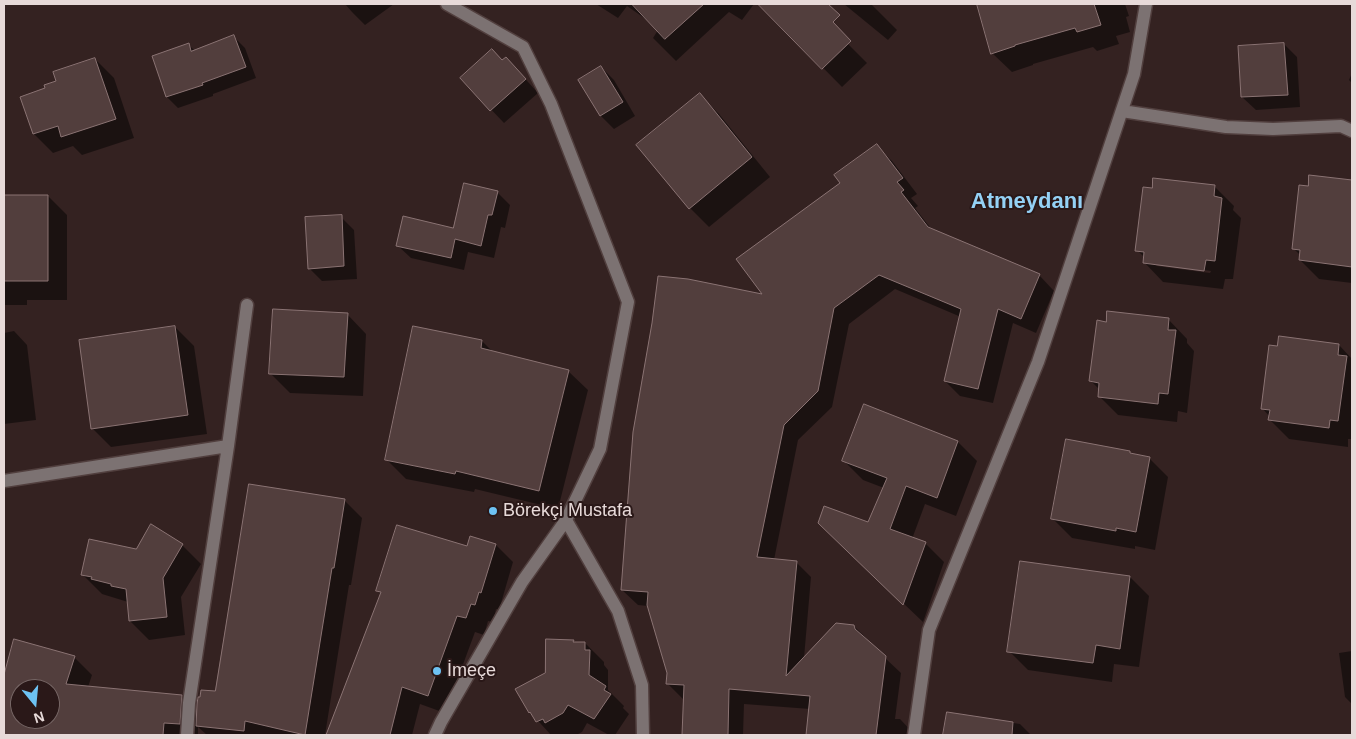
<!DOCTYPE html>
<html>
<head>
<meta charset="utf-8">
<style>
  body { margin:0 }
  #map { position:relative; width:1356px; height:739px; overflow:hidden; background:#342221; font-family:Helvetica,sans-serif }
  canvas { display:block }
  .frame { position:absolute; inset:0; border:5px solid #e7dad9; pointer-events:none }
  .north { position:absolute; left:10px; top:679px; width:50px; height:50px; box-sizing:border-box; background:#2a1818; border:1px solid #766665; border-radius:50%; rotate:163deg; font-size:14px; font-weight:700; line-height:20px; text-align:center; color:#e7dad9 }
  .north::after { content:''; display:block; margin:auto; width:18px; height:22px; background:#6dc2f3; clip-path:polygon(50% 0,100% 100%,50% 72%,0 100%) }
</style>
</head>
<body>
<div id="map">
<canvas width="1356" height="739"></canvas>
<div class="frame"></div>
<div class="north">N</div>
</div>
<script>
const context = document.querySelector('canvas').getContext('2d');
context.lineJoin = 'round';
function fill(path, color) {
  context.fillStyle = color;
  context.fill(path, 'evenodd');
}
function trace(path, color, width, dash) {
  context.strokeStyle = color;
  context.lineWidth = width;
  context.lineCap = dash ? 'butt' : 'round';
  context.setLineDash(dash || []);
  context.stroke(path);
}
function drawText(font, color, halo, rows, align = 'center') {
  context.font = font + ' Helvetica,sans-serif';
  context.lineWidth = 4;
  context.setLineDash([]);
  context.textBaseline = 'middle';
  context.strokeStyle = halo;
  context.fillStyle = color;
  for (const [text, x, y, turn = 0] of rows) {
    context.save();
    context.translate(x, y);
    context.rotate((+turn || 0) * Math.PI / 180);
    context.textAlign = isNaN(turn) ? turn : align;
    if (halo) context.strokeText(text, 0, 0);
    context.fillText(text, 0, 0);
    context.restore();
  }
}
fill(new Path2D(`
  M345 4H394L365 25 352 12Z
  M596 4H754L742 20 729 12 676 61 653 38 658 30 650 22 627 6 618 18Z
  M776 4H789L848 44 867 63 842 87 768 12Z
  M844 4H871L897 30 888 40Z
  M978 4H1125L1129 16 1126 17 1130 32 1116 36 1119 44 1097 51 1093 47 1033 64V65L1012 72 992 53Z
  M234 37 245 48 256 78 213 94V96L178 108 167 97 189 45 195 51Z
  M1284 44 1297 57 1300 107 1256 110 1242 97Z
  M95 59 114 78 134 138 82 155 73 146 53 153 34 134 22 97 47 89Z
  M503 61 519 72 538 93 504 123 462 79Z
  M601 67 614 80 635 116 614 129 600 115Z
  M1352 73V83L1349 80Z
  M700 95 719 114 770 177 709 227 690 208Z
  M877 146 892 161 917 194 911 198 918 206 915 208 932 230 1039 275 1054 291 1036 333 1013 323 993 403 960 396 945 381 961 317 895 289 849 324 832 407 798 440 774 560 796 562 811 577 804 658 854 626 869 641V643L901 673 895 719H900L915 735H808L810 709 744 704 743 735H684L685 699H683L668 684 669 673 648 606 638 605 622 590 765 295 841 183Z
  M1310 177 1352 182V283L1319 279 1300 260 1301 256 1293 248 1309 187Z
  M1215 187 1234 206 1233 210 1241 218 1233 279H1225L1223 289 1163 282 1144 262 1145 258 1137 250ZM1154 263 1211 271 1210 273 1157 266Z
  M497 192 510 205 505 228 501 227 494 258 468 252 464 270 411 258 397 245 454 229Z
  M4 196H48L67 215V300H27V305H4Z
  M341 217 354 230 357 279 322 281 309 268Z
  M347 314 366 334 363 396 290 393 271 374Z
  M1168 319 1187 339V343L1194 351 1187 413 1178 411 1177 422 1118 415 1099 396 1100 390 1091 381 1107 323Z
  M175 327 194 346 207 434 111 447 92 428Z
  M14 331 27 345 36 420 4 424V333Z
  M482 341 493 352 568 371 588 390 558 509 475 489 474 492 406 479 387 460Z
  M1339 345 1352 359V439H1348V447L1289 439 1270 420V417L1262 408Z
  M865 406 958 442 977 461 956 516 925 504 912 539 925 543 944 562 923 622 839 542 869 523 884 488 863 480 844 461Z
  M1129 452 1133 455 1149 458 1168 477 1155 550 1135 546V549L1072 538 1053 519Z
  M344 500 362 518 351 585H349L325 735H207L198 727V735H4V679L15 641 74 657 92 675 88 687 181 696 198 713 216 693ZM20 689H50V719H20Z
  M182 545 201 564 181 597 185 635 149 640 130 621 128 602 102 594 83 575 136 550Z
  M496 545 513 562 499 610 496 609 493 622 488 621 484 635 475 632 445 713 420 704 412 735H328L381 594 378 590 468 548Z
  M1130 577 1149 596 1139 667 1114 664 1112 682 1028 670 1009 651Z
  M573 641 575 643H585L604 662V665L608 670V690L624 706 623 708 629 714 615 735H609L587 723 582 732 576 735H551L530 712 517 689 546 673Z
  M1352 651V704L1345 697 1339 653Z
  M948 713 1020 724 1031 735H944Z`), '#0007');
const building = new Path2D(`
  M632 4H704L665 39Z
  M758 4H828L840 15 833 22 851 41 822 69Z
  M977 4H1094L1101 25 1077 32 1075 28 1015 45V46L991 54Z
  M234 35 246 67 202 83 203 85 166 97 152 56 189 43 191 51Z
  M1284 43 1288 95 1241 97 1238 46Z
  M492 49 502 60 506 57 526 79 490 111 460 78Z
  M95 58 116 119 61 137 58 126 33 134 20 97 45 88 44 85 56 81 53 72Z
  M601 66 623 102 600 116 578 80Z
  M700 93 752 157 689 209 636 145Z
  M877 144 903 178 897 182 904 190 901 192 928 227 1040 274 1021 319 998 309 978 389 944 381 961 309 879 275 834 308 818 391 784 425 757 557 797 561 786 676 836 623 854 625 855 629 886 656 876 735H806L810 696 729 689 728 735H682L684 685 666 684 667 673 647 605 648 592 621 590 633 432 652 323 658 276 688 279 762 294 736 259 840 183 834 175Z
  M1309 175 1352 180V267L1299 260 1300 250 1292 249 1299 185 1308 186Z
  M1153 178 1215 185 1214 196 1222 198 1215 261 1206 260 1204 271 1143 263 1144 252 1135 251 1143 187 1152 188Z
  M464 183 498 191 492 215H488L481 246 455 239 451 258 396 246 403 216 453 228Z
  M4 195H48V281H4Z
  M342 215 344 266 308 269 305 217Z
  M273 309 348 313 344 377 269 374Z
  M1107 311 1169 318 1168 330H1176L1168 394 1159 393 1158 404 1098 397 1099 383 1089 381 1097 320 1106 322Z
  M175 326 188 415 91 429 79 340Z
  M413 326 482 340 481 348 569 370 539 491 456 471 455 474 385 460Z
  M1279 336 1339 344 1338 355 1347 356 1338 421 1330 420 1329 428 1268 420 1270 410 1261 409 1269 345 1277 346Z
  M864 404 958 441 937 498 906 486 890 529 926 542 903 605 818 523 824 506 868 522 887 478 842 461Z
  M1066 439 1130 451V453L1150 457 1136 532 1116 528V531L1051 519Z
  M249 484 345 499 334 568H332L305 735 245 721 244 731 196 726 197 704 198 697H200L201 690 215 691Z
  M151 524 183 544 163 578 167 617 129 621 126 589 111 586V584L91 579 92 577 81 575 89 539 136 549Z
  M397 525 467 546 470 536 496 544 481 593 479 592 475 605 471 604 466 618 457 616 428 696 402 687 390 735H326L381 592 376 591Z
  M1020 561 1130 576 1120 649 1096 645 1093 663 1007 652Z
  M14 639 75 656 66 684 182 695 180 724 164 723 163 735H4V675ZM20 689H50V719H20Z
  M546 639 574 640 573 642H585V650H590L589 675 606 686 604 690 611 694 594 719 568 705 563 713 545 723 543 719 536 722 530 712 529 713 515 689 545 673Z
  M947 712 1013 722 1012 735H943Z`);
fill(building, '#523e3d');
trace(building, '#8a7373', 1);
const minor = new Path2D(`
  M1122 111 1226 127 1273 129 1341 126 1352 131
  M4 481 228 446
  M566 520 618 611 642 685 643 735
  M187 735 189 703 228 446 247 305
  M435 735 441 722 522 582 566 520 600 449 628 302 551 104 523 47 447 4
  M914 735 929 630 1038 362 1134 74 1146 4`);
trace(minor, '#513f3e', 15);
trace(minor, '#7c7272', 12);
for (const [x, y, r, color] of [
  [493,511,5,"#6dc2f3"],
  [437,671,5,"#6dc2f3"]
]) {
  const dot = new Path2D();
  dot.arc(x, y, r, 0, 2 * Math.PI);
  context.fillStyle = color;
  context.fill(dot);
  trace(dot, '#2a1818', 2);
}
drawText('18px', '#e7dad9', '#2a1818', [
  ["Börekçi Mustafa",503,511],
  ["İmeçe",447,671]
], 'left');
drawText('bold 22px', '#94d1f5', '#2a1818', [
  ["Atmeydanı",1027,202]
]);
</script>
</body>
</html>
